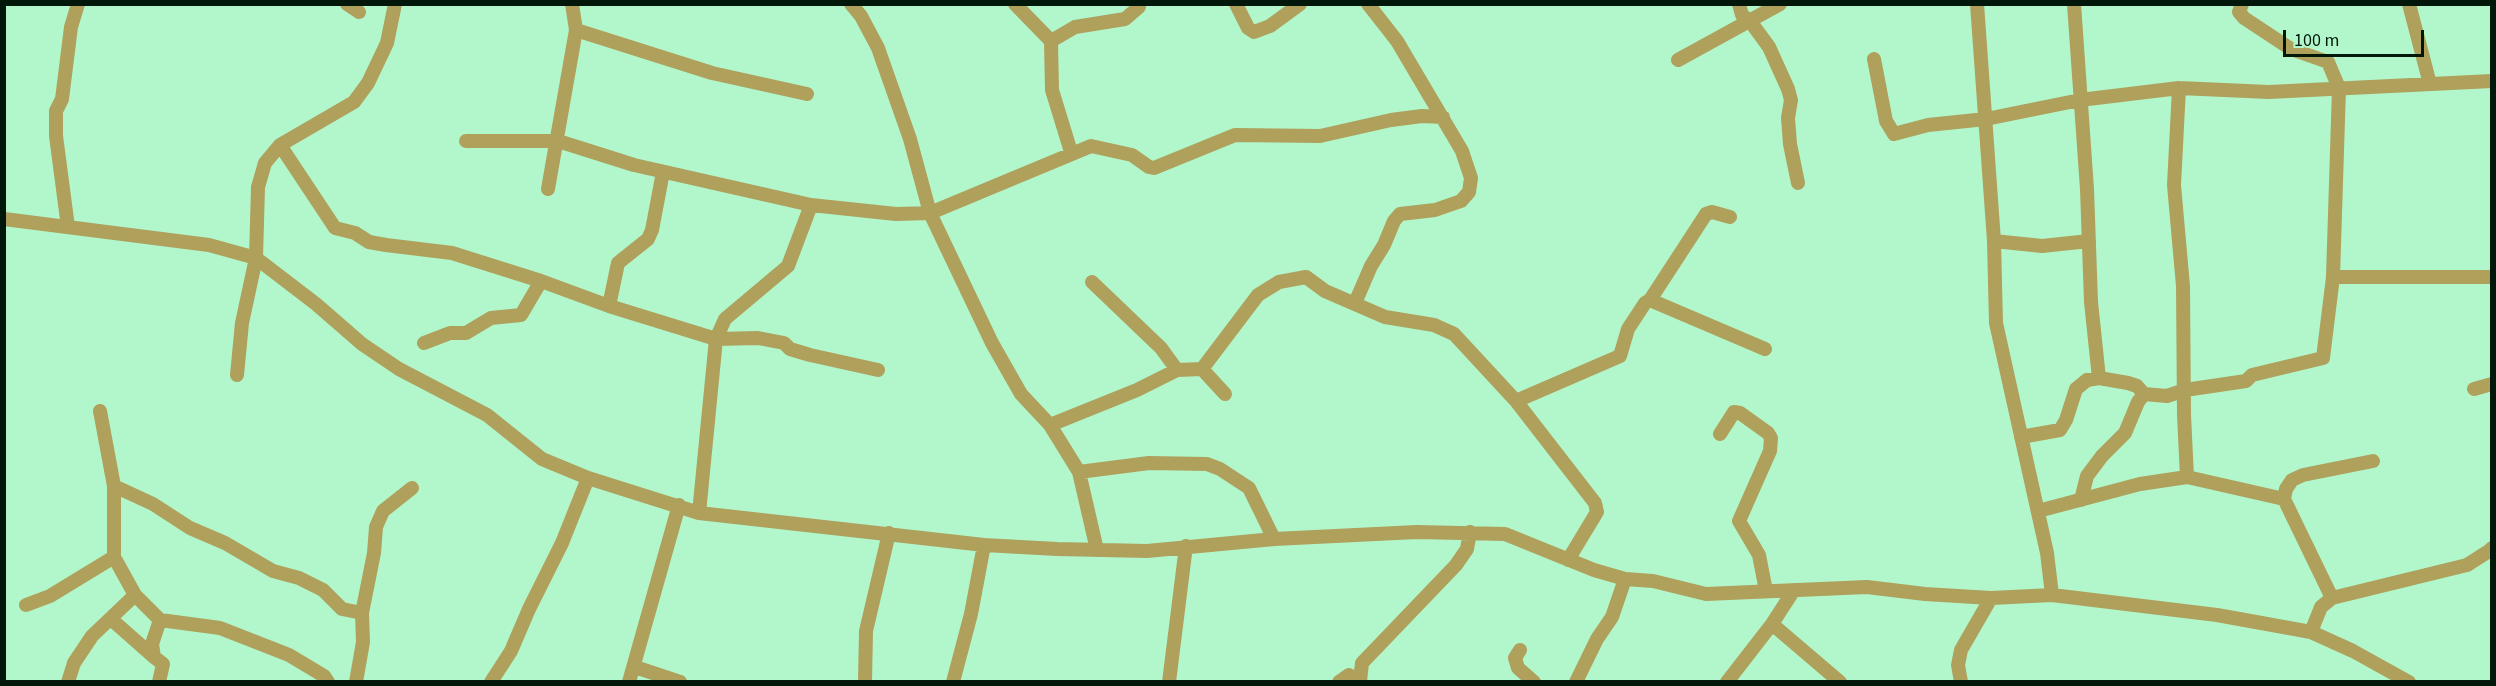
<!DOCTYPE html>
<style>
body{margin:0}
#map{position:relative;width:2496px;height:686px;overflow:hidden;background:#b2f7cc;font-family:"Source Sans 3",sans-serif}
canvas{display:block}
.frame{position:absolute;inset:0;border:6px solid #001709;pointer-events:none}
.scale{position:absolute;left:2283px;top:30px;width:141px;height:27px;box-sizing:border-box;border:3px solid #001709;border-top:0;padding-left:8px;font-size:18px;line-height:21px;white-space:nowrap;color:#001709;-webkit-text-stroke:4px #b2f7cc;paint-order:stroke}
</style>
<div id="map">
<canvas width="2496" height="686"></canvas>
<div class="frame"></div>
<div class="scale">100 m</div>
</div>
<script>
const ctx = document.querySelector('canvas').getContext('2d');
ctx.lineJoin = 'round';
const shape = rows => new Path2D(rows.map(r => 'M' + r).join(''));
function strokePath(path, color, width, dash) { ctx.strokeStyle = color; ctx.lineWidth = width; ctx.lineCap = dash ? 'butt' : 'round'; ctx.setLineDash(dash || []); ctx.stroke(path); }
const minor = shape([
 [347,4,359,12],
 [851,4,861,16,878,48,910,139,930,213,992,343,1021,394,1050,425,1079,472,1097,550],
 [1015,4,1051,41,1052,90,1071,152],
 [1236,4,1248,28,1254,32,1270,26,1300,4],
 [1739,4,1742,15,1750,21,1769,47,1788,89,1791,100,1788,118,1790,144,1798,183],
 [1977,4,1994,241,1996,323,2047,553,2052,595],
 [2074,4,2087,189,2091,302,2099,378],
 [2409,4,2430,84],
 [576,30,712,73,807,94],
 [1051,41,1075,27,1125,19,1139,7],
 [1874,59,1886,121,1894,134,1928,125,1986,119,2080,100,2179,88,2269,92,2492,81],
 [1678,60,1780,4],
 [2179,88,2174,185,2183,286,2184,415,2187,477],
 [466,141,558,141,634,165,811,205,896,214,930,213,1091,146,1132,155,1149,167,1154,168,1235,135,1320,136,1391,120,1422,116,1443,117],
 [280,145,335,228,355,233,369,242,386,245,452,253,541,281,609,306,716,339,725,319,788,266,811,205],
 [548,189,576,30,572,4],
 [4,219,209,245,256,258,316,304,362,344,399,369,487,415,542,459,588,478,699,513,984,545,1057,549,1147,551,1274,539,1417,532,1505,534,1594,570,1625,579,1653,581,1706,594,1867,587,1925,594,1991,598,2052,595,2217,615,2311,632,2353,651,2409,682],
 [68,227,56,136,56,111,62,99,71,27,78,4],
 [1994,241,2042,246,2089,241],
 [2333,277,2492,277],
 [1092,282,1161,348,1177,370],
 [1650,300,1765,349],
 [1355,303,1371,266,1384,245,1394,221,1400,214,1435,210,1461,201,1469,192,1471,178,1462,151,1397,41,1368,4],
 [609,306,618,263,648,239,652,230,663,172],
 [424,343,450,333,466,333,491,318,521,315,541,281],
 [1202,369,1258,295,1279,282,1306,277,1325,291,1385,317,1434,325,1454,334,1516,401,1595,503,1597,512,1568,560],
 [237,375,242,323,256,258,258,187,265,163,280,145,354,102,368,83,387,43,395,4],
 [2474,389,2492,384],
 [1516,401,1620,356,1628,329,1645,303,1650,300,1706,214,1712,212,1730,217],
 [100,411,114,486,114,557,135,595,160,620,220,628,289,655,324,676,328,682],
 [1050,425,1137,390,1177,370,1202,369,1225,394],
 [1720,434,1734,412,1740,413,1768,433,1771,438,1770,451,1739,521,1759,555,1766,591],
 [2021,437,2060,430,2066,420,2076,389,2087,380,2099,378,2128,383,2137,386,2144,394,2167,396,2185,390,2246,381,2252,375,2323,358,2333,277,2339,88,2328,62,2291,49,2244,18,2239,12,2242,4],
 [1079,472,1149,463,1207,464,1220,469,1249,488,1274,539],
 [114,486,153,504,190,528,225,543,273,571,299,578,323,590,342,609,362,613],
 [2081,500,2087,476,2102,456,2125,433,2138,402,2144,394],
 [2038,511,2140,484,2187,477,2284,499],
 [699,513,716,339,758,338,784,343,790,349,810,355,878,370],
 [2332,598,2284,499,2286,489,2292,480,2303,475,2373,461],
 [26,605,50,596,114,557],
 [111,619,154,657],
 [1772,624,1840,682],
 [2311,632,2321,607,2332,598,2467,565,2489,551,2492,548],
 [1520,650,1515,658,1518,668,1534,682],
 [635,667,680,682],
 [1360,681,1362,663,1456,565,1467,549,1470,532],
 [68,682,74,663,92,636,135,595],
 [159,682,163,664,154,657,152,644,160,620],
 [356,682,363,642,362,613,374,553,376,527,383,511,412,488],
 [491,682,511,651,529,609,562,543,588,478],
 [629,682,679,505],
 [865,682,866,631,889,533],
 [953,682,971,614,984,545],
 [1169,682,1186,546],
 [1339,682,1349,675,1361,682],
 [1576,682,1597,639,1612,617,1625,579],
 [1727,682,1772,624,1794,590],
 [1961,682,1958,665,1961,650,1991,598]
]);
strokePath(minor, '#afa05c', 14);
</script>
